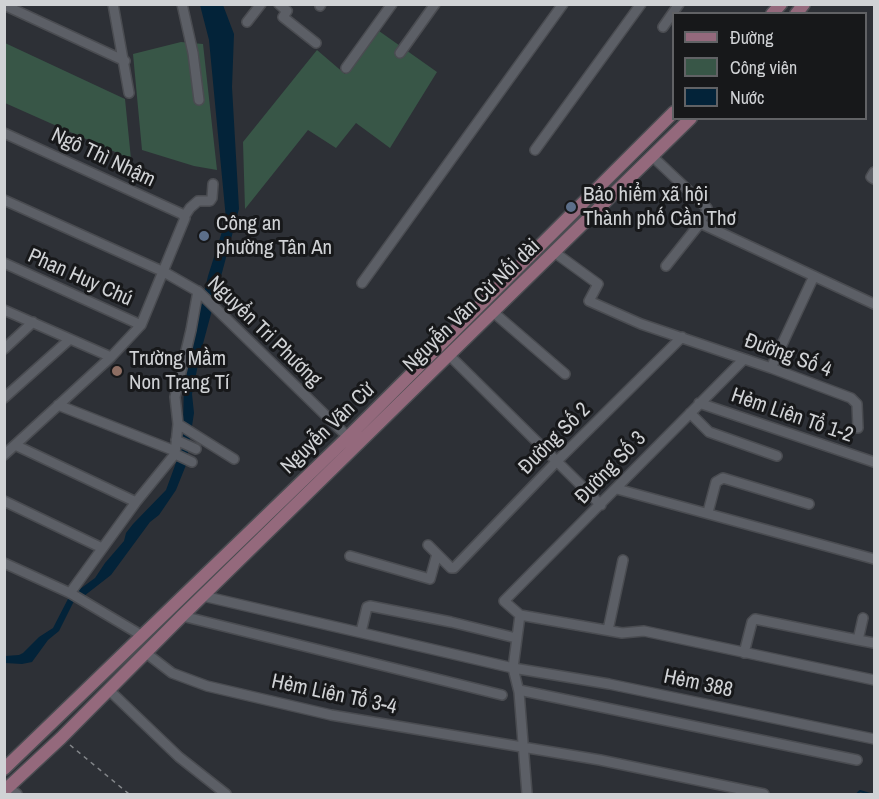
<!DOCTYPE html>
<meta charset="utf-8">
<style>
body{margin:0}
#map{position:relative;width:879px;height:799px;overflow:hidden;background:#2d3036;font-family:"Archivo Narrow",sans-serif}
canvas{display:block}
.frame{position:absolute;inset:0;border:6px solid #d0d2d5;pointer-events:none}
.legend{position:absolute;left:672px;top:12px;width:195px;height:108px;box-sizing:border-box;background:#17181a;border:2px solid #616265;margin:0;padding:8px 10px;list-style:none;font-size:18px;color:#d0d2d5}
.legend li{display:flex;align-items:center;gap:12px;height:30px}
.legend b{width:30px;border:2px solid #616265}
</style>
<div id="map">
<canvas width="879" height="799"></canvas>
<div class="frame"></div>
<ul class="legend">
<li><b style="height:8px;background:#94697c"></b>Đường</li>
<li><b style="height:16px;background:#385647"></b>Công viên</li>
<li><b style="height:16px;background:#032339"></b>Nước</li>
</ul>
</div>
<script>
const ctx = document.querySelector('canvas').getContext('2d');
ctx.lineJoin = 'round';
function fill(path, color) { ctx.fillStyle = color; ctx.fill(path, 'evenodd'); }
const shape = rows => new Path2D(rows.map(r => 'M' + r).join(''));
function strokePath(path, color, width, dash) { ctx.strokeStyle = color; ctx.lineWidth = width; ctx.lineCap = dash ? 'butt' : 'round'; ctx.setLineDash(dash || []); ctx.stroke(path); }
function label(font, color, halo, rows, align = 'center') {
  ctx.font = font + ' "Archivo Narrow",sans-serif'; ctx.lineWidth = 6; ctx.setLineDash([]); ctx.textBaseline = 'middle'; ctx.strokeStyle = halo; ctx.fillStyle = color; for (const [text, x, y, turn = 0] of rows) {
    ctx.save(); ctx.translate(x, y); ctx.rotate((+turn || 0) * Math.PI / 180); ctx.textAlign = isNaN(turn) ? turn : align; if (halo) ctx.strokeText(text, 0, 0); ctx.fillText(text, 0, 0); ctx.restore();
  }
}
const green = shape([
 [379,31,437,72,390,148,356,123,336,148,308,130,245,209,243,142,317,50,345,74],
 [181,42,203,44,217,170,194,166,142,150,133,54],
 [5,43,125,99,131,159,5,103]
]);
const water = shape([
 [200,5,223,5,234,34,232,87,239,209,200,355,192,394,194,413,186,465,176,490,159,515,150,522,111,575,84,596,74,601,59,631,48,640,32,662,22,664,5,663,5,656,19,655,23,653,39,637,53,628,69,597,95,578,105,563,124,541,126,533,133,524,166,490,177,460,183,432,184,378,208,276,226,219,209,40]
]);
const stream = shape([
 [857,794,860,791,870,794]
]);
const path = shape([
 [70,745,129,794]
]);
const minor = shape([
 [113,4,129,93],
 [182,4,193,53,199,100],
 [279,4,287,11,283,17,316,43],
 [4,5,125,61],
 [320,6,321,4],
 [247,22,261,4],
 [663,27,679,4],
 [400,53,435,4],
 [346,68,392,4],
 [4,133,182,214,185,218,141,325,111,357,4,455],
 [535,150,641,4],
 [652,156,707,208,707,211,701,220,702,224,874,304],
 [874,172,871,177,874,179],
 [4,200,164,272,199,292,352,441],
 [184,217,190,208,198,201,210,201,212,198,213,184],
 [554,252,598,284,589,301,641,324,771,368,851,398,857,404,858,428],
 [4,263,141,325],
 [666,266,701,222],
 [362,283,563,4],
 [4,310,111,357],
 [493,312,565,374],
 [4,349,33,322],
 [449,355,601,505],
 [744,359,504,601,520,615,622,633,644,631,874,680],
 [771,368,814,276],
 [4,398,70,339],
 [699,403,874,462],
 [58,405,175,451],
 [690,413,709,432,777,456],
 [178,424,175,397,191,330,198,291],
 [176,440,196,449],
 [15,445,136,502],
 [175,454,192,462],
 [617,489,874,559],
 [4,501,102,548],
 [708,512,716,482,723,478,809,504],
 [428,545,437,554],
 [350,556,430,579,437,554,451,568,454,568,557,461,682,337],
 [4,563,70,593,141,635],
 [70,593,136,502,175,454,178,424,234,459],
 [203,596,513,668,609,684,874,739],
 [520,615,513,668,519,692,527,794],
 [182,616,502,695],
 [863,618,858,640,874,643],
 [608,630,623,560],
 [361,632,367,607,370,606,451,622,516,638],
 [146,653,172,673,207,686,331,715,600,760,764,794],
 [744,653,752,622,755,619,858,640],
 [109,690,179,757,226,794],
 [519,690,857,760],
 [8,787,17,794]
]);
const major = shape([
 [772,14,781,4],
 [796,14,804,4],
 [4,769,351,434,674,112],
 [4,791,61,738,182,616,691,118]
]);
const markers = [
 [571,207,6,"#5c6f8a"],
 [204,236,6,"#5c6f8a"],
 [117,371,6,"#8d6e63"]
];
const streetNames = [
 ["Ngô Thì Nhậm",103,158,25],
 ["Phan Huy Chú",80,278,24],
 ["Nguyễn Văn Cừ Nối dài",472,306,-44],
 ["Nguyển Tri Phương",264,332,44],
 ["Đường Số 4",788,356,20],
 ["Hẻm Liên Tổ 1-2",792,416,19],
 ["Nguyễn Văn Cừ",328,429,-44],
 ["Đường Số 2",555,439,-45],
 ["Đường Số 3",611,468,-46],
 ["Hẻm 388",698,684,12],
 ["Hẻm Liên Tổ 3-4",334,695,12]
];
const poiNames = [
 ["Bảo hiểm xã hội",583,195],
 ["Thành phố Cần Thơ",583,219],
 ["Công an",216,224],
 ["phường Tân An",216,248],
 ["Trường Mầm",129,359],
 ["Non Trạng Tí",129,383]
];
fill(green, '#385647');
fill(water, '#032339');
strokePath(stream, '#032339', 2);
strokePath(minor, '#4a4c51', 12);
strokePath(major, '#4a4c51', 15);
strokePath(path, '#83868a', 1.5, [4.5, 4.5]);
strokePath(minor, '#5c5f66', 9);
strokePath(major, '#94697c', 12);
for (const [x, y, r, color] of markers) { const dot = new Path2D(); dot.arc(x, y, r, 0, 2 * Math.PI); ctx.fillStyle = color; ctx.fill(dot); strokePath(dot, '#17181a', 2); }
label('21px', '#d0d2d5', '#17181a', streetNames);
label('21px', '#d0d2d5', '#17181a', poiNames, 'left');
</script>
